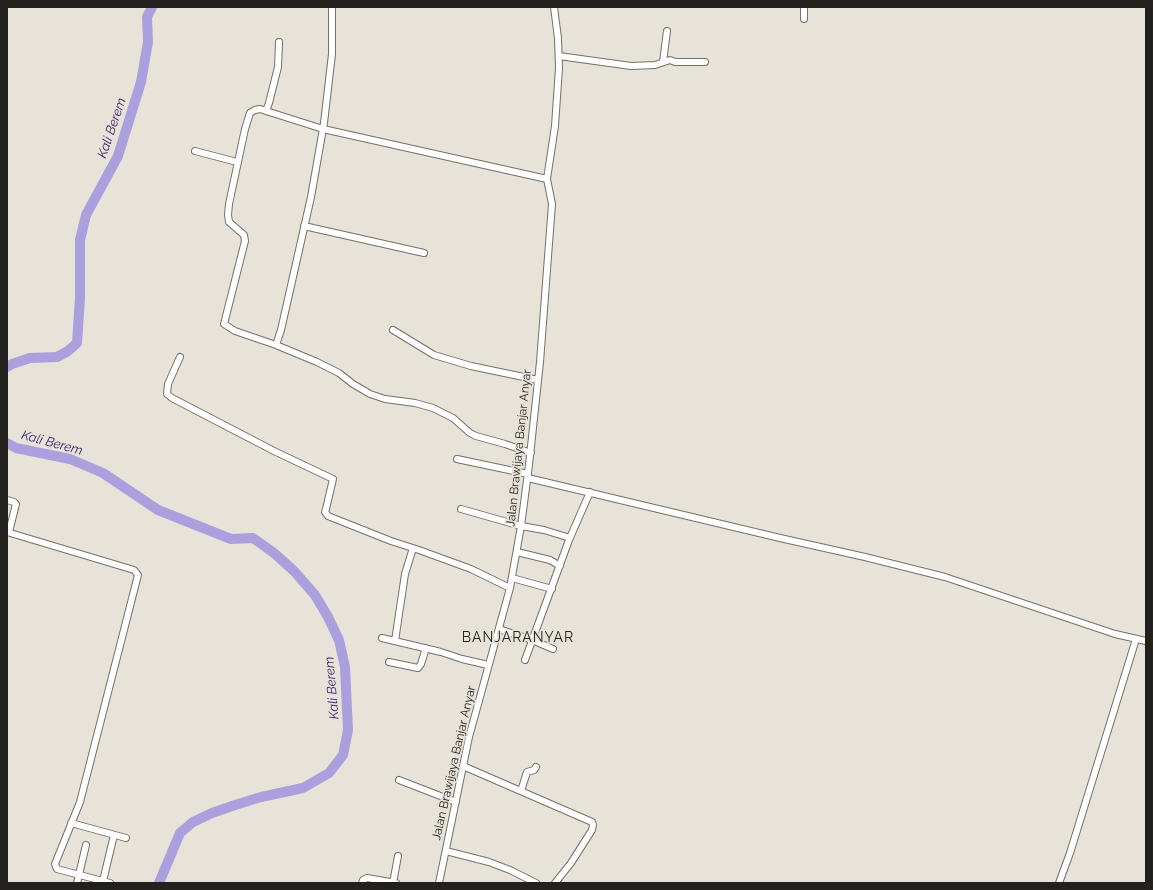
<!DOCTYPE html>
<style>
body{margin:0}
#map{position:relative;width:1153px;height:890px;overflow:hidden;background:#e7e3d9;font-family:Raleway,sans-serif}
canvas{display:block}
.frame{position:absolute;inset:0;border:8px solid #22211d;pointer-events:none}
</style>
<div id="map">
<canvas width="1153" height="890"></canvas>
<div class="frame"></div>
</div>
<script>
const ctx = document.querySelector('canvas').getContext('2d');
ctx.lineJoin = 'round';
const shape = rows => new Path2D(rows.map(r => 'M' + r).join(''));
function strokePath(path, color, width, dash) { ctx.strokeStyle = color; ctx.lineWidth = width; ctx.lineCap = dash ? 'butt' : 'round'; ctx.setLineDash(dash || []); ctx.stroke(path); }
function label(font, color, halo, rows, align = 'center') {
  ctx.font = font + ' Raleway,sans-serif'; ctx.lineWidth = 3.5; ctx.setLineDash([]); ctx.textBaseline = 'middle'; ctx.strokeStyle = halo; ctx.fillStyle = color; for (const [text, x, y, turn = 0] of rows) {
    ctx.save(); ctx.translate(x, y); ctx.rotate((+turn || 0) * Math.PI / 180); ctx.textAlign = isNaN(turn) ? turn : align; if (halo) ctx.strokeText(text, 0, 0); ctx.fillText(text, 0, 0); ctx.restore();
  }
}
const river = shape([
 [7,367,12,364,30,358,57,357,68,351,77,343,80,298,80,240,86,215,118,156,141,82,148,42,147,17,152,7],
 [7,443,16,448,70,459,103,473,158,510,231,539,253,538,274,553,294,571,315,595,328,617,339,640,345,667,348,730,343,755,329,773,303,788,261,797,235,805,212,813,193,822,180,833,159,883]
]);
const minor = shape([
 [332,7,332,54,324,123,311,197,281,330,276,345,317,362,339,373,353,384,370,394,385,399,415,403,433,408,453,418,470,433,476,436,505,444,531,453],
 [804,7,804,19],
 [559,56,631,66,655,65,670,60,675,62,705,62],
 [663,62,667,31],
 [266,111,323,129,547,179],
 [195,151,237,162],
 [304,226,424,253],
 [393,330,434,355,471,366,538,380],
 [276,345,235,331,224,324,245,241,244,235,229,222,228,215,229,204,245,129,250,113,255,110,260,109,266,111,269,103,278,67,279,42],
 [180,357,168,384,167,394,172,398,274,451,333,479,326,509,325,512,328,516,391,541,419,550,471,569,510,588],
 [457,459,528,474],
 [528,478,780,538,865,557,945,577,1115,634,1146,641],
 [7,500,14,502,16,504,9,532],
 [461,509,521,526,544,530,570,538],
 [7,532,134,570,138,575,80,802,55,864,57,869,110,883],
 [517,552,550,560,560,566],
 [512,578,552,589],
 [499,629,532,640,553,649],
 [382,638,441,652,462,659,488,665],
 [395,641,405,574,413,548],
 [525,660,569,540,590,492],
 [389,662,418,668,421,664,426,648],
 [463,766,592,822,593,825,592,830,571,863,555,883],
 [399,780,456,802],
 [521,791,527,772,534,770,536,767],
 [71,823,126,838],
 [446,851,489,862,510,870,536,883],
 [103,881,114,835],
 [77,883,86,845],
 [362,883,363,880,367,878,396,883],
 [393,883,398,856],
 [439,883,469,737,510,588,521,526,529,465,540,362,552,204,547,179,555,126,559,68,558,38,554,7],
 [1059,883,1070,853,1136,639]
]);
const streetNames = [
 ["Jalan Brawijaya Banjar Anyar",519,448,-84],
 ["Jalan Brawijaya Banjar Anyar",454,763,-77]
];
const waterNames = [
 ["Kali Berem",112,128,-71],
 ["Kali Berem",52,443,15],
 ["Kali Berem",332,688,-95]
];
const quarterNames = [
 ["BANJARANYAR",518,638]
];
strokePath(river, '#ab9fde', 10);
strokePath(minor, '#737067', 8);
strokePath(minor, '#fff', 6);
label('12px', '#22211d', '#e7e3d9', streetNames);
label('italic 13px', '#351d66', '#e7e3d9', waterNames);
ctx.letterSpacing = '1px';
label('14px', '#22211d', '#e7e3d9', quarterNames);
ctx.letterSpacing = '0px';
</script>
